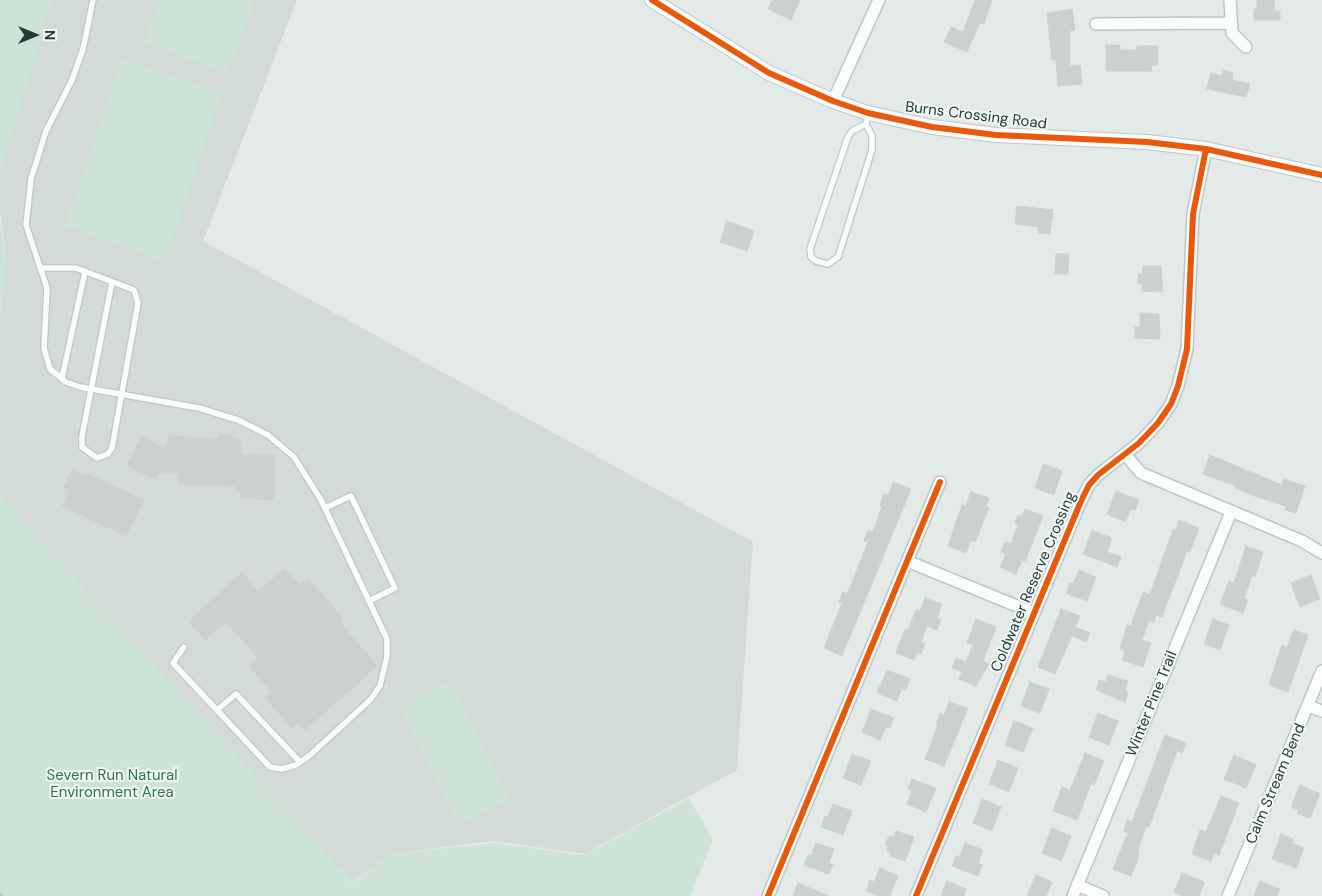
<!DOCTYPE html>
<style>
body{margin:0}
#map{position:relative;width:1322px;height:896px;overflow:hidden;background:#e4eae8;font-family:"DM Sans",sans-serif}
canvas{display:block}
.north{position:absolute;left:10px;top:10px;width:50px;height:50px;-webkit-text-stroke:4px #f2f8f6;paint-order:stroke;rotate:90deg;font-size:14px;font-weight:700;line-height:20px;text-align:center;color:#223d39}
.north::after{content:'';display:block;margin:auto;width:18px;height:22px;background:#223d39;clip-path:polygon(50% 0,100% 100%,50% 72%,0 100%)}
</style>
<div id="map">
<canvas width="1322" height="896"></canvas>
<div class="north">N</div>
</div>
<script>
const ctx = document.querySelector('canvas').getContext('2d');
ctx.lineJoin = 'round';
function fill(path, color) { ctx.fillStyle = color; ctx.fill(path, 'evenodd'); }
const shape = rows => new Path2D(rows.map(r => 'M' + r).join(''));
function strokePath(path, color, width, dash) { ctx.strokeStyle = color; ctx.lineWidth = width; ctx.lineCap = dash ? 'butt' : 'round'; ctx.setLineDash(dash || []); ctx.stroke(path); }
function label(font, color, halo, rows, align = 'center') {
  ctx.font = font + ' "DM Sans",sans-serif'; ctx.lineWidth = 4; ctx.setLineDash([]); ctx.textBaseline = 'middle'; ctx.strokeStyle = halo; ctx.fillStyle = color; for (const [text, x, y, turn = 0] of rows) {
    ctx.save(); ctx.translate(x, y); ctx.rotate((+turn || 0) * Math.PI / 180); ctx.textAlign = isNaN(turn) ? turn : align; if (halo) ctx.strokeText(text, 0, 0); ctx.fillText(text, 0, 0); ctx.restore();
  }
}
const built = shape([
 [49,0,297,0,203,241,753,542,737,770,585,854,493,841,391,854,353,882,86,610,0,558,0,318,6,261,0,210,0,149]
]);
const green = shape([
 [0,0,52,0,0,171],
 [160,0,255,0,228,73,144,42],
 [122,59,222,93,164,261,65,226],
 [0,222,6,261,0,315],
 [0,496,353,883,391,854,494,843,585,855,689,798,713,840,690,896,0,896],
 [451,682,510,801,460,825,400,708]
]);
const stream = shape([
 [0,894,2,896]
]);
const building = shape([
 [772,0,800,0,791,20,768,9,772,0],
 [975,0,992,0,984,24,980,23,967,52,944,42,951,27,963,32,975,0],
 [1257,0,1274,0,1275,11,1280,11,1280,20,1254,20,1254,9,1257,9,1257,0],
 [1072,9,1075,30,1070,31,1070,66,1080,65,1082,84,1058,86,1056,60,1052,60,1047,13,1072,9],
 [1106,45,1120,45,1120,50,1137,50,1137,46,1158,46,1158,65,1151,65,1152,71,1106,71,1106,45],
 [1224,70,1233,73,1232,80,1250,84,1246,97,1207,89,1211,73,1222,76,1224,70],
 [1017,206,1053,210,1050,234,1038,233,1038,227,1015,224,1017,206],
 [727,221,754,231,747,251,720,242,727,221],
 [1056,254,1069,254,1068,274,1055,274,1056,254],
 [1143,266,1161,266,1163,292,1142,291,1142,284,1138,284,1138,274,1142,274,1143,266],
 [1140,313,1159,314,1160,339,1135,338,1135,327,1140,327,1140,313],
 [220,435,233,436,234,439,241,439,241,454,275,455,273,500,241,498,241,493,236,492,236,486,178,484,179,473,159,472,155,479,127,466,142,436,165,449,167,438,171,436,218,439,220,435],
 [1210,455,1282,485,1284,479,1305,486,1296,513,1285,510,1286,506,1257,497,1235,488,1236,486,1203,474,1210,455],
 [1043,464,1062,471,1054,495,1035,488,1043,464],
 [72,470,84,476,86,473,144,500,126,536,62,506,70,490,64,487,72,470],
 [893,482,911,489,842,656,824,648,842,603,839,602,843,592,846,594,850,588,868,542,864,541,868,530,873,532,882,506,880,505,884,494,888,495,893,482],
 [1116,491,1139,500,1135,510,1131,509,1125,522,1107,514,1116,491],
 [971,492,989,498,986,507,989,508,975,542,971,540,966,553,948,546,962,505,966,506,971,492],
 [1025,509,1043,516,1025,561,1022,560,1016,574,1000,567,1006,554,1001,552,1005,542,1011,544,1018,525,1015,523,1018,515,1022,517,1025,509],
 [1179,520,1199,528,1190,552,1187,551,1162,617,1156,615,1154,622,1149,621,1142,640,1151,643,1143,667,1122,660,1125,651,1120,649,1127,625,1131,626,1143,592,1150,595,1173,529,1176,530,1179,520],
 [1092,530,1112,538,1107,552,1121,557,1117,567,1083,554,1092,530],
 [1246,546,1263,552,1255,577,1252,576,1244,598,1248,600,1243,613,1220,604,1229,581,1234,583,1246,546],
 [284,569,300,585,308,579,343,617,339,621,377,666,305,730,298,722,292,728,265,698,271,692,249,666,258,658,226,622,205,640,189,621,242,572,258,591,284,569],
 [1079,570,1096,577,1087,601,1066,593,1070,583,1073,584,1079,570],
 [1311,575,1320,599,1300,607,1291,583,1311,575],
 [925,598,942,604,937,618,941,620,937,630,927,626,921,642,925,644,921,654,917,653,914,660,896,653,905,629,908,630,916,610,920,611,925,598],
 [1061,609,1080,616,1075,627,1090,633,1086,642,1072,636,1055,674,1038,667,1061,609],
 [976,619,996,627,983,661,989,664,976,686,959,679,962,672,952,668,956,658,966,662,973,645,967,643,976,619],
 [1213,619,1229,625,1220,650,1204,644,1213,619],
 [1294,630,1308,635,1288,692,1269,685,1282,645,1287,647,1294,630],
 [887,670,910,679,906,690,902,688,897,701,877,693,887,670],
 [1108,675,1128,681,1125,691,1128,692,1125,702,1096,690,1099,680,1106,682,1108,675],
 [1030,682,1049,689,1040,713,1021,706,1030,682],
 [949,702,968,708,944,766,925,759,938,725,936,724,940,713,944,715,949,702],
 [871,709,894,718,890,728,886,727,880,740,862,732,871,709],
 [1098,713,1118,721,1109,745,1089,737,1098,713],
 [1014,721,1033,728,1023,752,1005,745,1014,721],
 [1165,735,1186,743,1182,753,1177,751,1149,827,1146,826,1138,850,1139,856,1131,876,1113,869,1128,833,1124,832,1127,820,1132,822,1165,735],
 [1085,753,1104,761,1094,785,1091,783,1077,820,1053,811,1062,787,1070,790,1085,753],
 [852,754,871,761,861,785,843,778,852,754],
 [1234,755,1256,765,1246,788,1224,779,1234,755],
 [998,760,1018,768,1009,792,989,784,998,760],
 [912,779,936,788,926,812,907,804,912,791,908,789,912,779],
 [1300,785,1320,794,1310,818,1297,813,1299,810,1291,807,1300,785],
 [1221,796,1239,803,1219,855,1214,853,1211,861,1192,854,1200,830,1206,832,1221,796],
 [982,799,1001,807,992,831,973,823,982,799],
 [833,804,852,811,843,835,821,827,825,816,828,817,833,804],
 [1052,828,1071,836,1061,861,1042,853,1052,828],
 [896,831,914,837,905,861,890,856,891,853,887,851,888,846,885,845,889,836,894,837,896,831],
 [1281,834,1293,839,1292,843,1304,848,1296,868,1272,859,1281,834],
 [816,843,834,849,829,863,833,864,829,874,804,865,808,855,811,856,816,843],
 [965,843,983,850,978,863,982,865,978,876,952,866,956,856,959,857,965,843],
 [880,868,898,876,890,896,879,896,866,891,870,880,874,882,880,868],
 [1182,873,1204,882,1199,896,1183,896,1174,892,1182,873],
 [1036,875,1052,882,1046,896,1027,896,1036,875],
 [947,881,966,889,964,896,941,896,947,881],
 [1260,881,1280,889,1277,896,1254,896,1260,881],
 [798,883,829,896,793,896,798,883]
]);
const service = shape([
 [93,0,83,49,72,80,46,131,31,179,26,225,47,288,44,348,50,369,66,382,80,387,199,408,238,420,268,435,294,457,321,500,387,639,387,656,380,686,370,700,309,756,296,765,282,769,270,767,173,663,184,647],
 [866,124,852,131,848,137,810,249,811,257,816,261,828,264,838,257,872,150,872,136,866,124,868,113],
 [40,268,76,268,134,290,138,303,112,448,108,454,97,458,82,447,82,436,112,282],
 [62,378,85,272],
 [325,508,351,496,395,588,369,601],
 [217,710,236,694,300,762]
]);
const minor = shape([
 [1230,0,1232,33,1246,47],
 [1096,24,1230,23],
 [833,101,879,0],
 [1125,454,1141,473,1302,541,1322,553],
 [907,561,1034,613],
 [1308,706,1322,711],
 [1077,885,1103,896],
 [768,896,940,482],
 [916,896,1081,501,1089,485,1098,475,1139,443,1158,423,1171,404,1178,386,1187,349,1193,214,1206,149],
 [1073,896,1231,512],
 [1228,896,1322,671]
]);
const tertiary = shape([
 [652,0,769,73,833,101,868,113,932,127,996,135,1147,142,1206,149,1322,175]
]);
const cycleway = shape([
 [652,0,769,73,833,101,868,113,932,127,996,135,1147,142,1206,149,1322,175],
 [768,896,940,482],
 [916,896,1081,501,1089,485,1098,475,1139,443,1158,423,1171,404,1178,386,1187,349,1193,214,1206,149]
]);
const streetNames = [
 ["Burns Crossing Road",976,116,7],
 ["Coldwater Reserve Crossing",1034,582,-67],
 ["Winter Pine Trail",1152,704,-68],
 ["Calm Stream Bend",1276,784,-67]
];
const parkNames = [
 ["Severn Run Natural",112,776],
 ["Environment Area",112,793]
];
fill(built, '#d2dbd8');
fill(green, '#cde3d6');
strokePath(stream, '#a5cad8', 3);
fill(building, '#cbd1cf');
strokePath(building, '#cdd2d1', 1);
strokePath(service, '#c1c7c5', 8);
strokePath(minor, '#c1c7c5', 14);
strokePath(tertiary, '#c1c7c5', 16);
strokePath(service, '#fbfcfc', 5.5);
strokePath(minor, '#fbfcfc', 11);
strokePath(tertiary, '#fbfcfc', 14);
strokePath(cycleway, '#e8590c', 6);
label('15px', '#223d39', '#f2f8f6', streetNames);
label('15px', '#2c7351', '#f2f8f6', parkNames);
</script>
